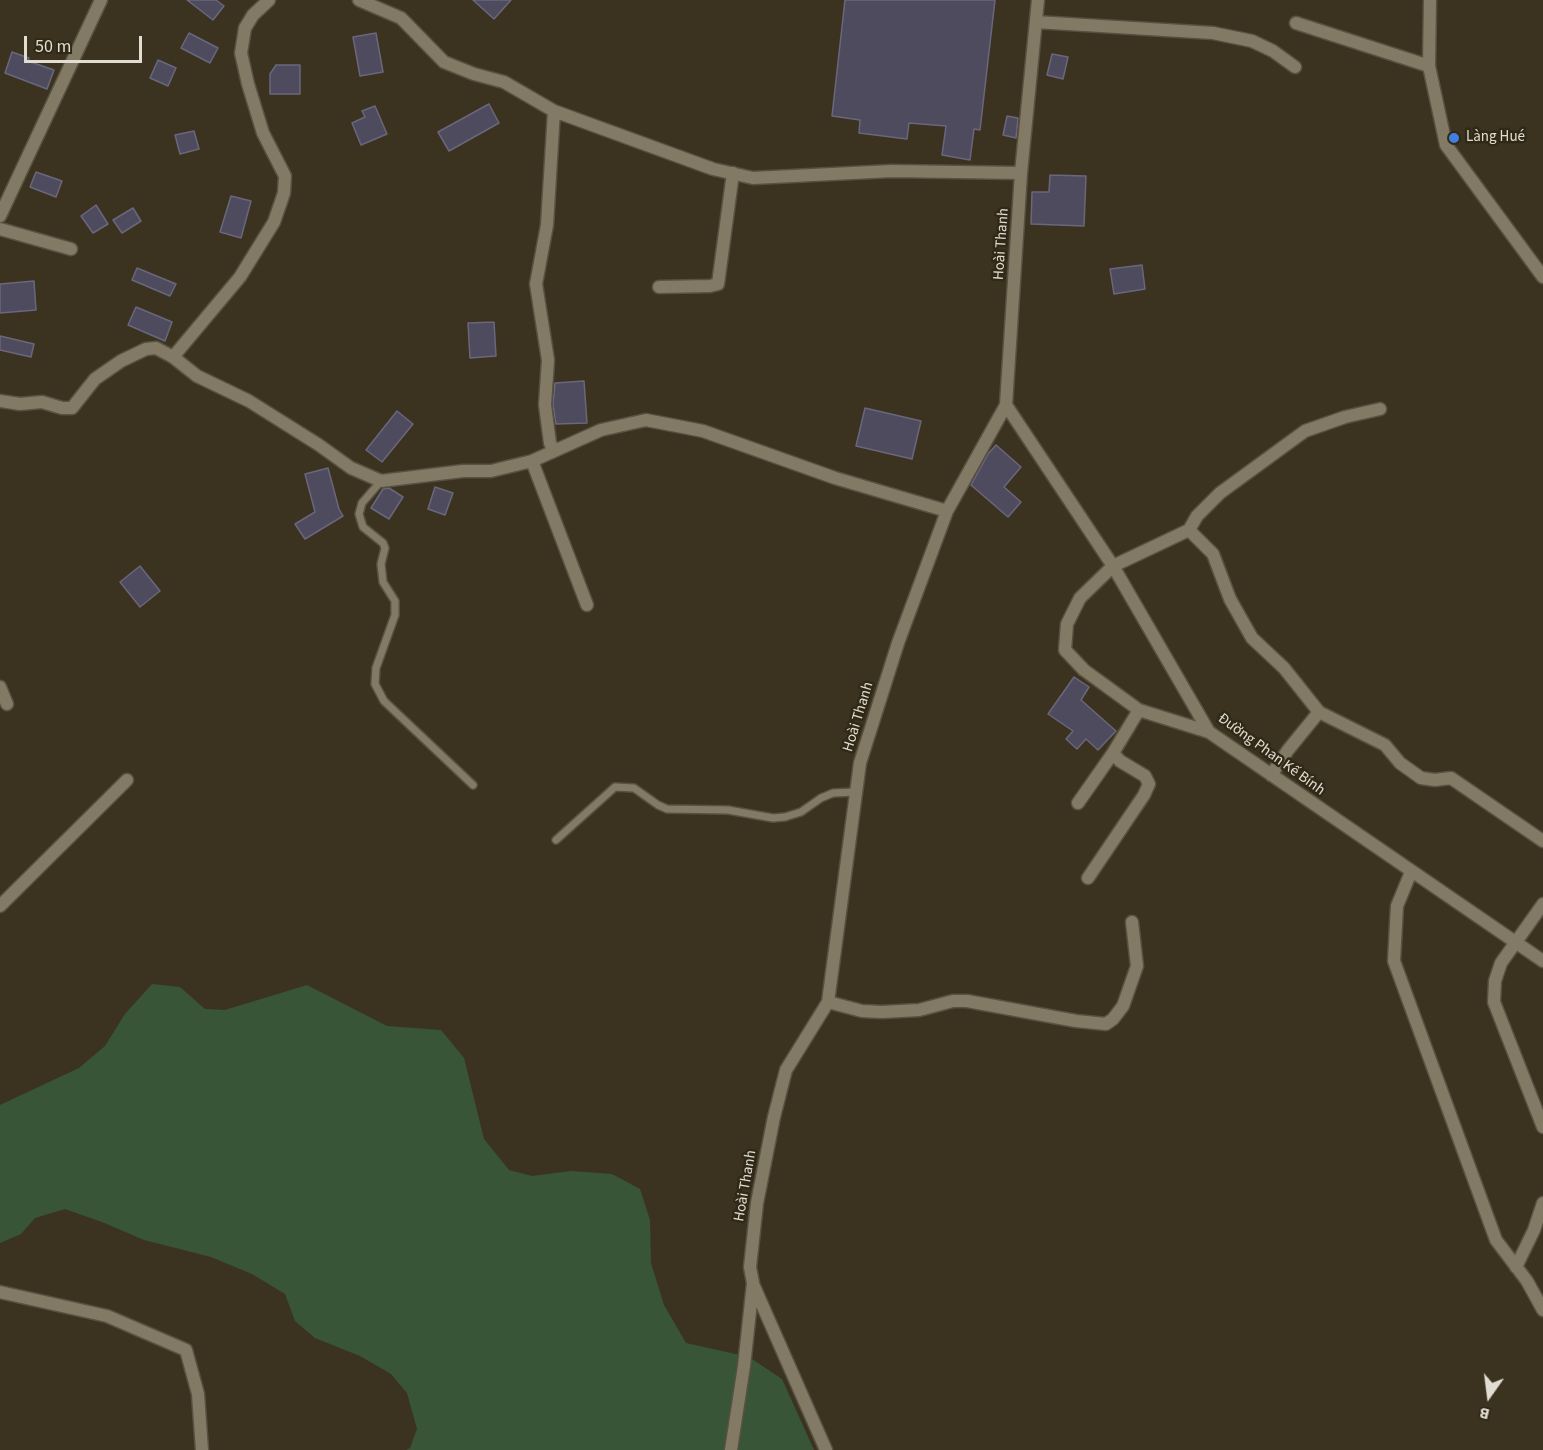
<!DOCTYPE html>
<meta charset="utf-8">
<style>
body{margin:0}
#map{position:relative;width:1543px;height:1450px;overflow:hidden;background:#3b3320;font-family:"Source Sans 3",sans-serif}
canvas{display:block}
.north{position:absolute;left:1459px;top:1366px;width:60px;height:60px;-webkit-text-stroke:4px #312917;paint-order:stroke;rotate:194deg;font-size:16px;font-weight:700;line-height:24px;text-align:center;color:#e2ddd1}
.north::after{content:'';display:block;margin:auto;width:21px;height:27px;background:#e2ddd1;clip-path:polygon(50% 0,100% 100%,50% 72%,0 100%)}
.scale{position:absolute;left:24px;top:36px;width:118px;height:27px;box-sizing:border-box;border:3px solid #e2ddd1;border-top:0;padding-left:8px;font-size:18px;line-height:21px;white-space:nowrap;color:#e2ddd1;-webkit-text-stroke:4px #312917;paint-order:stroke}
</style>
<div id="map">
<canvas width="1543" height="1450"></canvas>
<div class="north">B</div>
<div class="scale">50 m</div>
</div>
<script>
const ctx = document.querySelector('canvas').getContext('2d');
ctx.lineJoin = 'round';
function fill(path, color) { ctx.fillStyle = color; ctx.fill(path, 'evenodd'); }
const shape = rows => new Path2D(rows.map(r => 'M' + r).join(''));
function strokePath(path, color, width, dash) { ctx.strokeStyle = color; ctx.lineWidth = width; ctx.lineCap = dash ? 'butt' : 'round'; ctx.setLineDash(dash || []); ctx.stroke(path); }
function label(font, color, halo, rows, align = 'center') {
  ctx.font = font + ' "Source Sans 3",sans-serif'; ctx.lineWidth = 5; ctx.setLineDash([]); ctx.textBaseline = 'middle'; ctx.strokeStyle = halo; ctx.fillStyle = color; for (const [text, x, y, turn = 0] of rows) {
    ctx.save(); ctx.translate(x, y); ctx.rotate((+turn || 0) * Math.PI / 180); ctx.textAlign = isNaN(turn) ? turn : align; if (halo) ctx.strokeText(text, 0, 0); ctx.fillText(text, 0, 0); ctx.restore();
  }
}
const green = shape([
 [152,984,180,987,205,1009,225,1010,307,985,387,1026,441,1030,464,1058,484,1139,509,1170,532,1176,571,1171,612,1174,640,1189,650,1220,651,1263,664,1305,686,1343,749,1357,782,1379,814,1450,406,1450,410,1448,417,1429,407,1393,391,1374,360,1356,315,1338,295,1321,285,1294,252,1274,211,1257,144,1240,102,1222,65,1209,35,1218,21,1234,0,1243,0,1105,79,1068,105,1046,125,1014]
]);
const building = shape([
 [187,0,216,0,224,6,213,20,187,0],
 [473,0,511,0,494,19,473,0],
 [845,0,995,0,980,130,974,129,970,160,942,155,946,126,909,123,907,139,859,133,860,120,832,116,845,0],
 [189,33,218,48,210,63,181,48,189,33],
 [376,33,383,72,360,76,353,37,376,33],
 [12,52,29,58,28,61,54,70,47,89,5,73,12,52],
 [1052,54,1068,57,1063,79,1047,75,1052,54],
 [158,60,176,68,168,86,150,78,158,60],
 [276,65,300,65,300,94,270,94,270,74,276,65],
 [489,104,499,123,449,151,438,132,489,104],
 [375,106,387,134,361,145,352,123,365,117,362,111,375,106],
 [1007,116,1018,118,1016,138,1003,135,1007,116],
 [194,131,199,149,180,154,175,135,194,131],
 [36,172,62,181,56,197,30,187,36,172],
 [1050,175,1086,176,1084,226,1031,224,1032,192,1049,192,1050,175],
 [231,196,251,201,241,238,220,232,231,196],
 [96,205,108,224,93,233,81,216,96,205],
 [133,208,141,221,122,233,113,220,133,208],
 [1142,265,1145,289,1114,294,1110,269,1142,265],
 [137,268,176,284,170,296,132,280,137,268],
 [34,281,36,310,0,313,0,284,34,281],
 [136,307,172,322,165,341,128,325,136,307],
 [494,322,496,356,470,358,468,323,494,322],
 [0,336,34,344,31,357,0,350,0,336],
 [584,381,587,423,556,424,553,405,555,383,584,381],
 [865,408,921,421,912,459,856,446,865,408],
 [397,411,413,424,382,462,366,450,397,411],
 [996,445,1021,467,1004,487,1021,502,1008,517,971,485,988,454,996,445],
 [328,468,339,509,343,516,305,539,295,524,315,512,305,474,328,468],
 [435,487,453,493,445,515,428,509,435,487],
 [389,488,403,497,389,519,371,508,383,489,389,488],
 [140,566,160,591,140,607,120,582,140,566],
 [1074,677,1089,687,1081,700,1116,731,1098,750,1086,739,1077,749,1066,739,1073,731,1048,714,1074,677]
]);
const service = shape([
 [381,481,362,503,359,514,363,527,383,543,385,548,381,564,383,582,395,601,395,615,376,668,375,684,384,701,473,785],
 [556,840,615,787,634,788,658,805,667,809,728,810,773,818,785,817,801,812,821,798,833,793,856,792]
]);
const minor = shape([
 [359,0,401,18,444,62,474,74,504,82,554,111,713,169,753,178,892,171,1021,173],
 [1036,22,1213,33,1252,41,1273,51,1295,67],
 [1296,23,1429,66],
 [0,216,101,0],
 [0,229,71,249],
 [659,287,710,286,718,284,733,173],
 [173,357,240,277,274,222,284,193,285,176,263,133,248,84,241,53,245,28,253,15,269,0],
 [0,401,20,404,42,402,62,408,72,408,95,379,121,361,146,349,156,348,173,357,197,376,249,401,319,445,351,468,381,481,463,471,491,471,532,461,601,430,646,420,703,431,835,478,947,511],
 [1006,405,1113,566,1209,732,1543,961],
 [554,451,550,443,545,405,548,360,536,284,547,225,554,111],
 [532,461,587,605],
 [1189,530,1213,554,1230,599,1252,638,1284,668,1319,712,1385,745,1400,763,1421,778,1435,780,1451,778,1543,841],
 [0,687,7,704],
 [1209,732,1139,710,1084,670,1065,650,1067,624,1080,598,1113,566,1189,530,1197,516,1220,493,1305,431,1345,417,1380,409],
 [1271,775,1288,750,1319,712],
 [1078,803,1113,753,1139,710],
 [1411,872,1397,906,1394,961,1496,1240,1527,1281,1543,1310],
 [1088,878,1144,795,1149,784,1145,776,1120,761,1113,753],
 [1543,904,1501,963,1495,981,1494,1002,1543,1127],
 [0,906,127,780],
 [828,1002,862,1011,882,1012,919,1010,953,1001,967,1001,1076,1021,1106,1024,1113,1019,1123,1006,1137,966,1132,922],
 [1516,1267,1534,1230,1543,1203],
 [753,1284,826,1450],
 [0,1292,107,1316,186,1350,198,1394,202,1450],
 [731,1450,744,1366,753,1283,750,1267,757,1203,774,1117,786,1070,828,1002,860,763,898,643,947,511,1006,405,1021,173,1038,0]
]);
const tertiary = shape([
 [1430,0,1429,66,1446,145,1543,277]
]);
const markers = [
 [1454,138,6,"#3f7fe0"]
];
const poiNames = [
 ["Làng Hué",1466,138]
];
const streetNames = [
 ["Hoài Thanh",1002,244,-86],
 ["Hoài Thanh",859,717,-73],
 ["Đường Phan Kế Bính",1271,755,36],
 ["Hoài Thanh",746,1186,-80]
];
fill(green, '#395537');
fill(building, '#4e4b5f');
strokePath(building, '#6a677c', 1.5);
strokePath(service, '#585141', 10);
strokePath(minor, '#585141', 15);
strokePath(tertiary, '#585141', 15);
strokePath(service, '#837a65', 7);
strokePath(minor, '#837a65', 12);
strokePath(tertiary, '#837a65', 12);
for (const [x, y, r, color] of markers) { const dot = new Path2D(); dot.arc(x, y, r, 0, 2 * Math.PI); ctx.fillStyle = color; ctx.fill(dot); strokePath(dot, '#312917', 2); }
label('15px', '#e2ddd1', '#312917', poiNames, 'left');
label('15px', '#e2ddd1', '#312917', streetNames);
</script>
